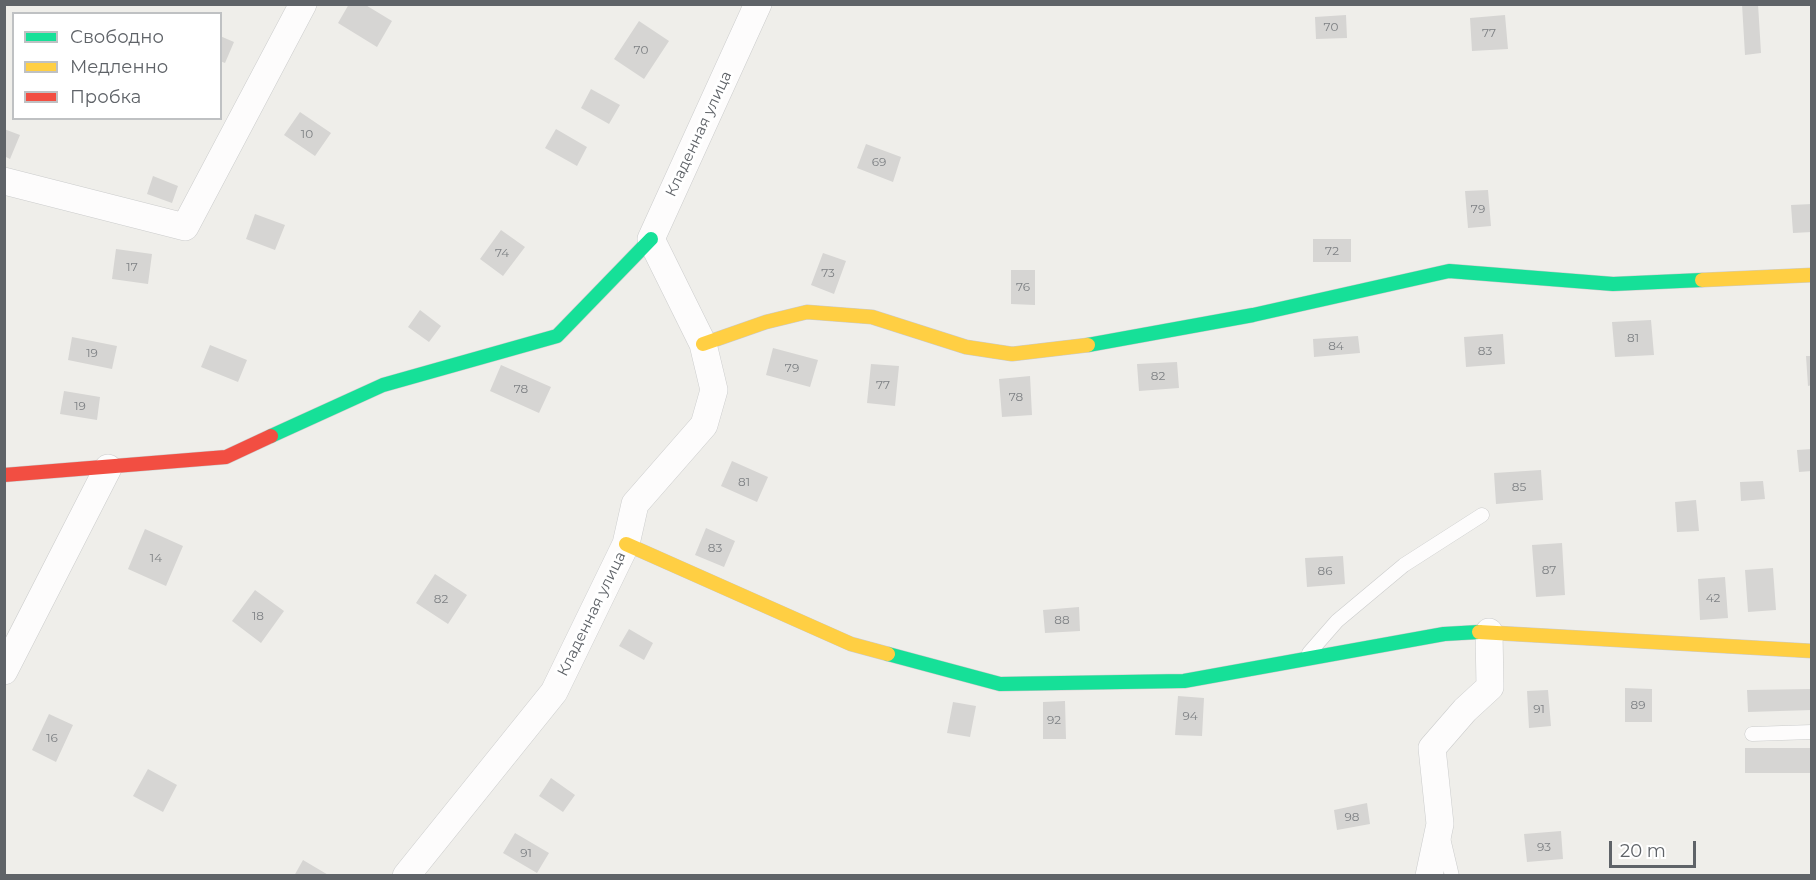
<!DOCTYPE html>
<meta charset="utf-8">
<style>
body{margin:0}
#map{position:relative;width:1816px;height:880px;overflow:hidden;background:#efeeea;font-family:Montserrat,sans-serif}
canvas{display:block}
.frame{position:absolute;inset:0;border:6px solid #5f6368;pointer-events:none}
.legend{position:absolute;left:12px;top:12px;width:210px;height:108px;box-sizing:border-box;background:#fff;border:2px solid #bfc1c3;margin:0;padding:8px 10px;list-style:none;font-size:18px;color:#5f6368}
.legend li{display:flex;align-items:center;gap:12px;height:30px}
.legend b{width:30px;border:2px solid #bfc1c3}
.scale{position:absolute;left:1609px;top:841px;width:87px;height:27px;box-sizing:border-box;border:3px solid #5f6368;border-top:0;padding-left:8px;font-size:18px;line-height:21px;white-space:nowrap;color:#5f6368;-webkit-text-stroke:4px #fff;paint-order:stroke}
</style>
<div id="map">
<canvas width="1816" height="880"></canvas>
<div class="frame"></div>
<ul class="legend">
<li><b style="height:8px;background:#16e098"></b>Свободно</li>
<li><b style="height:8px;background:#ffcf43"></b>Медленно</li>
<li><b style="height:8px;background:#f24e42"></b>Пробка</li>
</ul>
<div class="scale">20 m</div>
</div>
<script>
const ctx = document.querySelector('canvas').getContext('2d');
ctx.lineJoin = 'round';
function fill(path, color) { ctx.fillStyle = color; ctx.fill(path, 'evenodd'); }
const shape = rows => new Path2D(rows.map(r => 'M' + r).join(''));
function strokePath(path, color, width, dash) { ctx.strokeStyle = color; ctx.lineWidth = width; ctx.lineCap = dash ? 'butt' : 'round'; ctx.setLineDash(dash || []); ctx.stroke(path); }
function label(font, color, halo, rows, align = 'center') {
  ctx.font = font + ' Montserrat,sans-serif'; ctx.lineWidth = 6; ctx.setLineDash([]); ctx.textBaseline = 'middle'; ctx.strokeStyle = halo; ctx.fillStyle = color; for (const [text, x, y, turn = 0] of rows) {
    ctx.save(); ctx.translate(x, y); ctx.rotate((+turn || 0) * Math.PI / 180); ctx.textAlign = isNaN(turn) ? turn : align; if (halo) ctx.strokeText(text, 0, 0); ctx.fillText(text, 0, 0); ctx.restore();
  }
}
const building = shape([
 [349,4,364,4,392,21,377,47,338,23],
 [1742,4,1758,4,1761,53,1745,55],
 [1346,15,1347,38,1316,39,1315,17],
 [1505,15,1508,49,1472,51,1470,18],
 [639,21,669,41,644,79,614,59],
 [220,36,234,42,225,63,220,61],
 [591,89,620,105,609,124,581,108],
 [300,112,331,133,315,156,284,135],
 [4,129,20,135,10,159,4,156],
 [556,129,587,147,577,166,545,148],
 [866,144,901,157,893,182,857,168],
 [153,176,178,186,172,203,147,194],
 [1488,190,1491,226,1468,228,1465,191],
 [1812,204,1812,232,1793,233,1791,205],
 [255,214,285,225,275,250,246,239],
 [501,230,525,247,503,276,480,259],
 [1313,239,1351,239,1351,262,1313,262],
 [116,249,152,254,148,284,112,279],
 [823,253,846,261,834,294,811,285],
 [1011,270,1035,270,1035,305,1011,304],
 [420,310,441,326,429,342,408,327],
 [1651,320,1654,355,1615,357,1612,322],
 [1503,334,1505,364,1466,367,1464,337],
 [1358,336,1360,353,1314,357,1313,339],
 [72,337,117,346,112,369,68,360],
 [210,345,247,360,238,382,201,367],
 [773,348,818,360,810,387,766,375],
 [1806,356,1812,356,1812,385,1808,386],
 [1177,362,1179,388,1139,391,1137,364],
 [871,364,899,366,895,406,867,403],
 [501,365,551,387,539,413,490,391],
 [1030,376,1032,415,1002,417,999,379],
 [64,391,100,397,97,420,60,414],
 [1812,449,1812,471,1799,472,1797,450],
 [732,461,768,477,757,502,721,486],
 [1541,470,1543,500,1496,504,1494,473],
 [1763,481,1765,499,1741,501,1740,482],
 [1696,500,1699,531,1677,532,1675,502],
 [706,528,735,541,724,567,695,555],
 [145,529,183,546,166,586,128,569],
 [1562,543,1565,595,1536,597,1532,545],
 [1343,556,1345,584,1307,587,1305,558],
 [1773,568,1776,610,1748,612,1745,570],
 [435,574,467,595,448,624,416,603],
 [1725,577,1728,618,1700,620,1698,579],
 [255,590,284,611,261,643,232,621],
 [1079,607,1080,631,1045,633,1043,610],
 [629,629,653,643,644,660,619,646],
 [1625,688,1652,689,1652,722,1625,722],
 [1812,689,1812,710,1748,712,1747,690],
 [1548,690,1551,726,1529,728,1527,691],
 [1178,696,1204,698,1202,736,1175,735],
 [1065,701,1066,739,1043,739,1043,702],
 [953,702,976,706,970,737,947,733],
 [49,714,73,725,56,762,32,750],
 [1745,748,1812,748,1812,773,1745,773],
 [148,769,177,785,163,812,133,796],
 [551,778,575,795,563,812,539,796],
 [1367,803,1370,824,1337,830,1334,810],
 [1561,831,1563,859,1527,862,1524,834],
 [515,833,549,853,537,873,503,853],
 [303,860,330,876,294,876]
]);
const lane = shape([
 [1309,653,1337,621,1404,565,1482,515],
 [1752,734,1812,732],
 [1443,838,1452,876]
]);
const street = shape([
 [4,181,185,227,303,4],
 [4,671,108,468],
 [406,876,554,692,626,544,635,504,704,425,714,390,703,344,651,239,758,4],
 [1429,876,1440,824,1432,748,1465,710,1490,687,1489,632]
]);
const fast = shape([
 [1088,345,1253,315,1449,271,1613,284,1702,280],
 [271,436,383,385,557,336,651,239],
 [888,654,1000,684,1184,681,1444,634,1479,632]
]);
const slow = shape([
 [1702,280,1812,275],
 [703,344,766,322,807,312,872,317,966,347,1012,354,1088,345],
 [626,544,851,644,888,654],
 [1479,632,1812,651]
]);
const jam = shape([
 [4,475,226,457,271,436]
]);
const numberNames = [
 ["70",1331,27],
 ["77",1489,33],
 ["70",641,50],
 ["10",307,134],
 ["69",879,162],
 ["79",1478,209],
 ["72",1332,251],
 ["74",502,253],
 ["17",132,267],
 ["73",828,273],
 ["76",1023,287],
 ["81",1633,338],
 ["84",1336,346],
 ["83",1485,351],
 ["19",92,353],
 ["79",792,368],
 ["82",1158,376],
 ["77",883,385],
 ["78",521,389],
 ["78",1016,397],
 ["19",80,406],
 ["81",744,482],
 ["85",1519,487],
 ["83",715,548],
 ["14",156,558],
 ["87",1549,570],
 ["86",1325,571],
 ["42",1713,598],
 ["82",441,599],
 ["18",258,616],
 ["88",1062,620],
 ["89",1638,705],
 ["91",1539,709],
 ["94",1190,716],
 ["92",1054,720],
 ["16",52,738],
 ["98",1352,817],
 ["93",1544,847],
 ["91",526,853]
];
const streetNames = [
 ["Кладенная улица",699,134,-65],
 ["Кладенная улица",592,614,-64]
];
fill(building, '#d6d5d3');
strokePath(lane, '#cbcccc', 15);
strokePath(street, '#cbcccc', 28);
strokePath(fast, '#cacacb', 15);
strokePath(slow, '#cacacb', 15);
strokePath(jam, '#cacacb', 15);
strokePath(lane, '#fdfcfc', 14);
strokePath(street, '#fdfcfc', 27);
strokePath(fast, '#16e098', 14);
strokePath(slow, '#ffcf43', 14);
strokePath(jam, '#f24e42', 14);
label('12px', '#7e8184', null, numberNames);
label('15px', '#5f6368', '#fff', streetNames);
</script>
